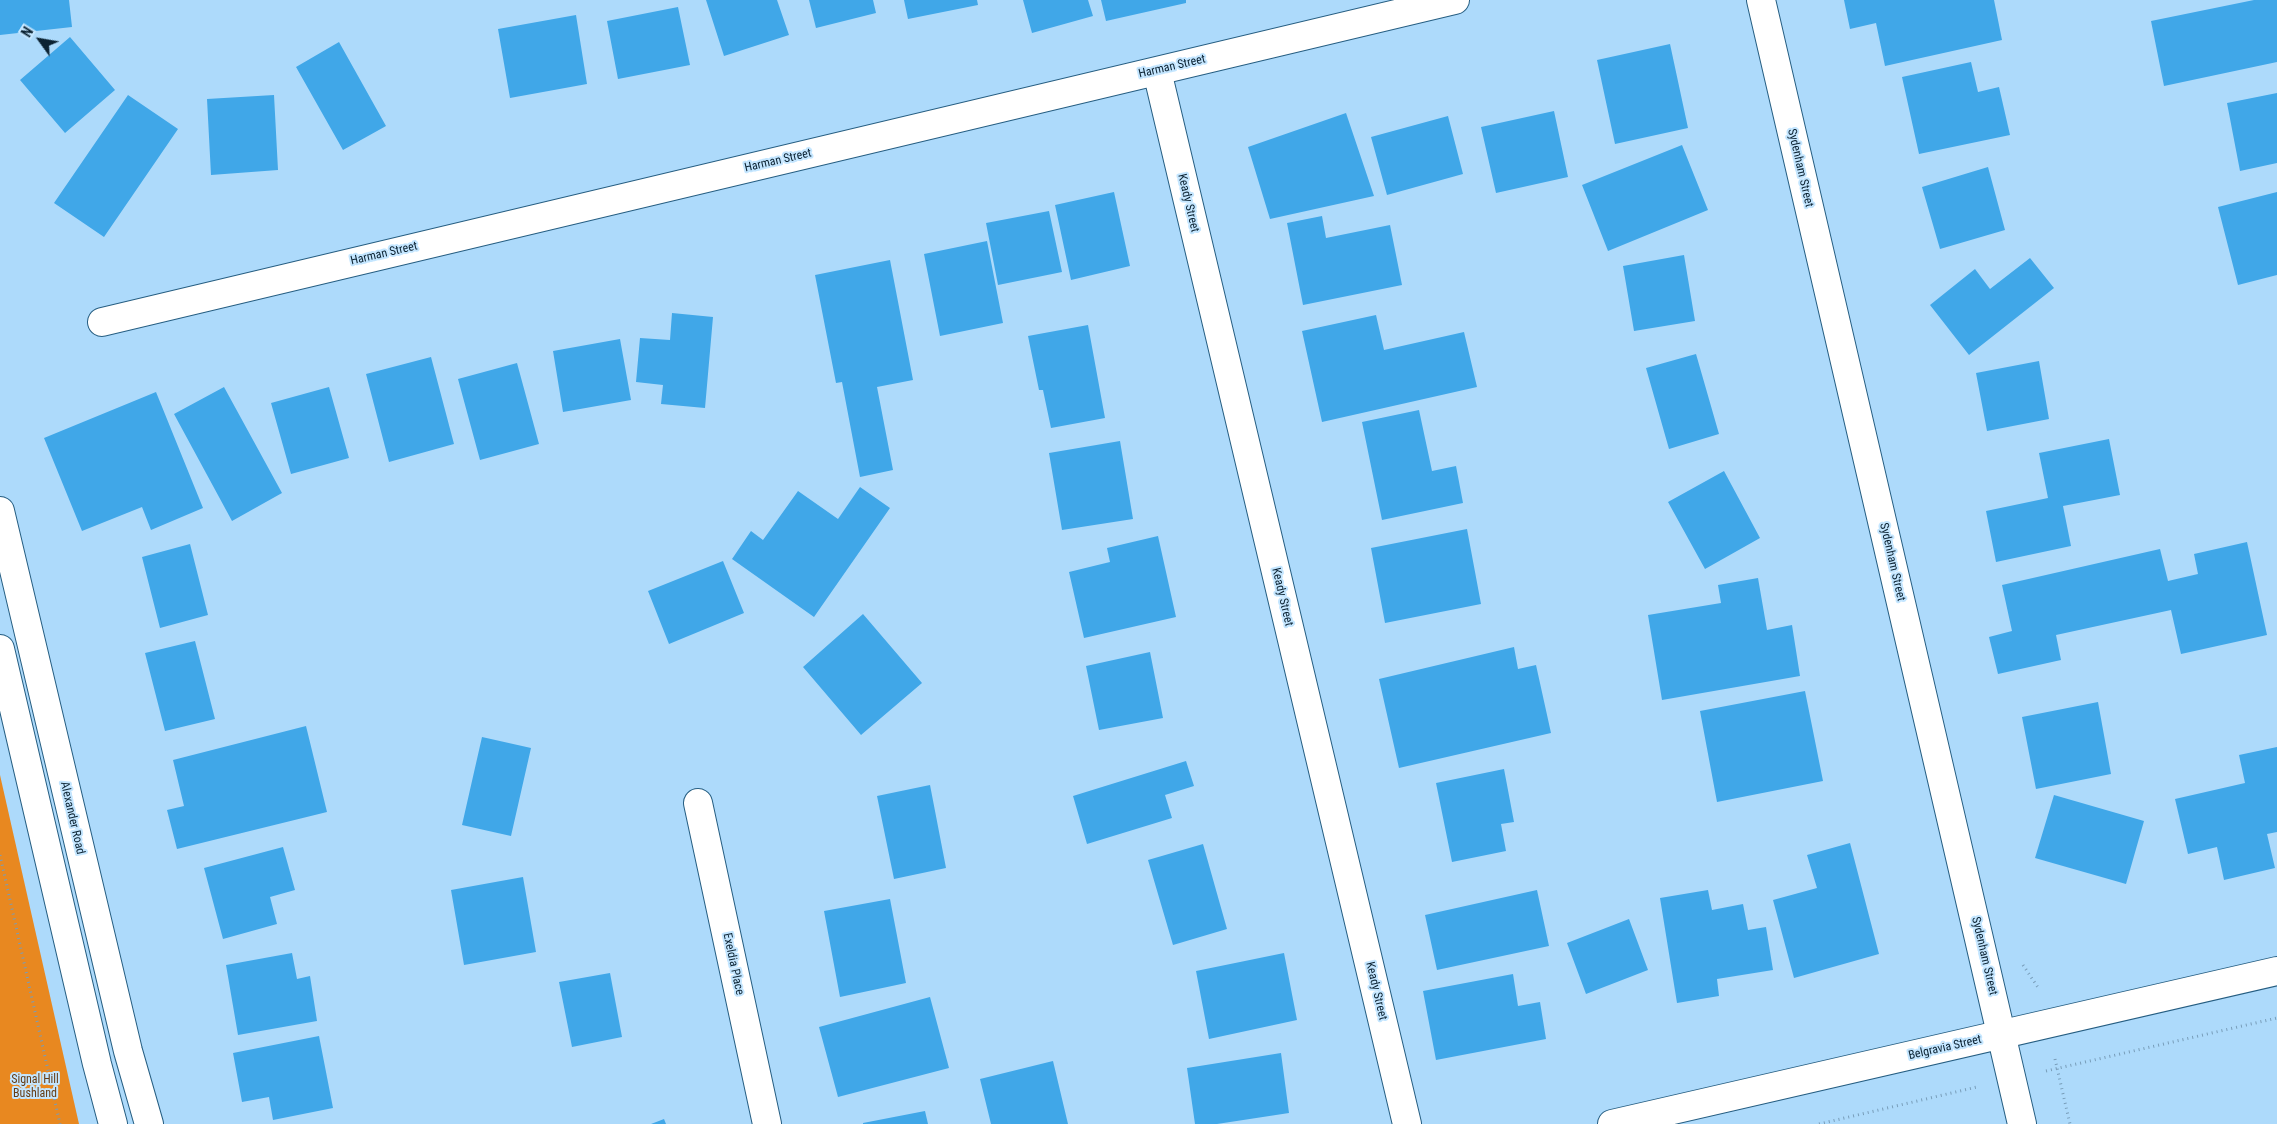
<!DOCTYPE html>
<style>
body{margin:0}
#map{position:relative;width:2277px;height:1124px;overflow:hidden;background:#addafb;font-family:"Roboto Condensed",sans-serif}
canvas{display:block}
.north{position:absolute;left:15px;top:15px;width:50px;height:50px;-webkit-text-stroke:4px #c4e6ff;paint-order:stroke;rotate:302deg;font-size:14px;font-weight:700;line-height:20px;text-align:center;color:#0b2232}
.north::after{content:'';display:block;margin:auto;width:18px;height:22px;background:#0b2232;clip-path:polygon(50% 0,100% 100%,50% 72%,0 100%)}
</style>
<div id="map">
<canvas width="2277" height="1124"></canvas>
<div class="north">N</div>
</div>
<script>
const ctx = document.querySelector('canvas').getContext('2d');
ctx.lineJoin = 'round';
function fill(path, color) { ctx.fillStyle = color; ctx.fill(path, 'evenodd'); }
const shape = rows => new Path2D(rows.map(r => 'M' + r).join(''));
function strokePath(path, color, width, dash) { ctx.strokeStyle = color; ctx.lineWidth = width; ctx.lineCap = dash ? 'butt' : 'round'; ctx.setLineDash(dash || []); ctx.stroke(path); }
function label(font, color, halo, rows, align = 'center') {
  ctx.font = font + ' "Roboto Condensed",sans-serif'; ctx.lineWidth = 4; ctx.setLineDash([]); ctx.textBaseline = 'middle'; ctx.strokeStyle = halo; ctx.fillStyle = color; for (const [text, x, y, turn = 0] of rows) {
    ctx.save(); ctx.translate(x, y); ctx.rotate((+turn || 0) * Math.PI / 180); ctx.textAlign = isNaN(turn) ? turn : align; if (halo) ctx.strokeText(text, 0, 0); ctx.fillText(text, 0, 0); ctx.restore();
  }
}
const green = shape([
 [0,775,79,1124,0,1124]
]);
const building = shape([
 [0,0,69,0,72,27,0,35],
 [706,0,777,0,789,35,724,56],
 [809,0,873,0,876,13,816,28],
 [904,0,977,0,978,5,908,19],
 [1023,0,1088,0,1093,16,1032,33],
 [1101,0,1186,0,1186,3,1106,21],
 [1844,0,1994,0,2002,40,1885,66,1876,23,1850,29],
 [2254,0,2277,0,2277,62,2164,86,2151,21],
 [678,7,690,65,618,79,607,21],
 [576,15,587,84,510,98,498,29],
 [70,37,115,90,65,133,20,80],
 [339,42,386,126,343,150,296,67],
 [1670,44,1688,128,1615,144,1597,60],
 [1971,62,1978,92,1999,87,2010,135,1919,154,1902,77],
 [2277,93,2277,163,2240,171,2227,103],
 [128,95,178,129,104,237,54,203],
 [274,95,278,170,211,175,207,99],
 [1554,111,1568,177,1496,193,1481,127],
 [1346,113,1374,196,1270,219,1248,147],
 [1448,116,1463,174,1387,195,1371,137],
 [1682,145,1708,210,1608,251,1582,185],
 [1988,167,2005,230,1940,249,1922,187],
 [1114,192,1130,266,1071,280,1055,205],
 [2277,192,2277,275,2238,285,2218,207],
 [1049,211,1062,272,998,285,986,223],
 [1322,216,1326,238,1390,225,1402,285,1303,305,1287,223],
 [987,241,1003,323,940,336,924,254],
 [1684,255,1695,321,1634,331,1623,266],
 [2030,258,2054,288,1969,355,1930,305,1975,269,1990,289],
 [890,260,913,380,877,387,893,470,860,477,842,382,836,383,815,275],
 [672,313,713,317,705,408,661,404,663,385,636,382,640,338,670,340],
 [1376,315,1384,350,1464,332,1477,387,1322,422,1302,331],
 [1088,325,1105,418,1051,428,1043,390,1039,390,1028,336],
 [620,339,631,400,563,412,553,351],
 [1696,354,1719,434,1669,449,1646,368],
 [431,357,454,444,389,462,366,374],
 [2039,361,2049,419,1987,431,1976,373],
 [517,363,539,444,480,460,458,379],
 [224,387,282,493,232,521,174,414],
 [329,387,349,458,291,474,271,403],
 [156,392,203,508,151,530,142,507,82,531,44,438],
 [1419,410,1432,471,1456,466,1463,503,1382,520,1362,422],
 [2109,439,2120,495,2063,506,2071,546,1996,562,1986,511,2048,498,2039,453],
 [1120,441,1133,519,1062,530,1049,453],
 [1724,471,1760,538,1705,569,1668,502],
 [860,487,890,508,814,617,732,559,751,531,763,540,798,491,838,519],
 [1467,529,1481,604,1385,623,1371,548],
 [1158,536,1176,617,1084,638,1069,572,1110,562,1107,548],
 [2247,542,2267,635,2181,654,2171,610,2056,635,2061,660,1998,674,1989,637,2012,631,2002,585,2160,549,2168,581,2198,574,2194,554],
 [190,544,208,615,160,628,142,557],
 [723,561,744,613,669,644,648,591],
 [1758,578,1767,630,1792,625,1800,676,1662,700,1648,615,1721,603,1718,585],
 [863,614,922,683,861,735,803,667],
 [195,641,215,719,165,731,145,653],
 [1514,647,1518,669,1536,665,1551,733,1399,768,1379,679],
 [1150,652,1163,718,1099,730,1086,666],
 [1805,691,1823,781,1717,802,1700,711],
 [2098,702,2111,774,2036,789,2022,717],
 [306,726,327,812,177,849,167,810,184,806,173,760],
 [482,737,531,748,511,836,462,825],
 [2277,747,2277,832,2267,834,2275,868,2224,880,2217,847,2188,854,2175,799,2245,783,2239,755],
 [1186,761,1194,786,1165,795,1172,818,1087,844,1073,796],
 [1504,769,1514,822,1501,824,1506,851,1452,862,1436,783],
 [930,785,946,868,894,879,877,796],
 [2054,795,2144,821,2126,884,2035,858],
 [1850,843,1879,954,1794,978,1773,900,1817,888,1807,855],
 [1203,844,1227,929,1173,945,1148,860],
 [283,847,295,890,270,897,277,924,223,939,204,868],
 [523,877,536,952,464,965,451,890],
 [1537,890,1549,946,1437,970,1425,915],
 [1708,890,1712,910,1743,904,1748,930,1766,927,1773,970,1717,979,1719,996,1677,1003,1660,898],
 [890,899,906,983,840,997,824,911],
 [1629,919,1648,970,1586,994,1567,943],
 [292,953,297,979,310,976,317,1021,238,1035,226,965],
 [1284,953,1297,1020,1209,1039,1196,971],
 [610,973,622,1037,572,1047,559,982],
 [1513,974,1518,1006,1540,1002,1546,1039,1436,1060,1423,991],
 [930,997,949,1068,838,1097,819,1027],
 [319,1036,333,1108,273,1120,269,1097,242,1102,233,1053],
 [1281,1053,1289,1113,1217,1124,1195,1124,1187,1068],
 [1053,1061,1068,1124,991,1124,980,1079],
 [925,1111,928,1124,863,1124,863,1123],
 [664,1119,666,1124,651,1124]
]);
const path = shape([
 [0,855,60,1124],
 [2023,965,2039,989],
 [2055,1059,2070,1124],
 [2046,1071,2277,1018],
 [1819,1124,1977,1087]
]);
const minor = shape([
 [1761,0,2022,1124],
 [1157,71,1407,1124],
 [102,322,1455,0],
 [698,803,767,1124]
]);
const tertiary = shape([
 [1612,1124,2277,971]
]);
const secondary = shape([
 [0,511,128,1051,149,1124],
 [0,649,97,1064,113,1124]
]);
const streetNames = [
 ["Harman Street",1172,67,-13],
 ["Harman Street",778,161,-13],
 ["Sydenham Street",1800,168,77],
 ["Keady Street",1188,203,77],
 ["Harman Street",384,254,-13],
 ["Sydenham Street",1892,562,77],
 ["Keady Street",1282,597,77],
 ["Alexander Road",72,818,77],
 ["Sydenham Street",1984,956,77],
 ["Exeldia Place",733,964,78],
 ["Keady Street",1376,991,77],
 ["Belgravia Street",1945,1048,-13]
];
const parkNames = [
 ["Signal Hill",35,1080],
 ["Bushland",35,1094]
];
fill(green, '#e88820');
fill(building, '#40a7e8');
strokePath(minor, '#265e82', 30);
strokePath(tertiary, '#265e82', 30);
strokePath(secondary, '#265e82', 30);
strokePath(path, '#789db9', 3, [1, 4]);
strokePath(minor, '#fff', 28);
strokePath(tertiary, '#fff', 28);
strokePath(secondary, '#fff', 28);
label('12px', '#0b2232', '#c4e6ff', streetNames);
label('12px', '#663c14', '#c4e6ff', parkNames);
</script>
